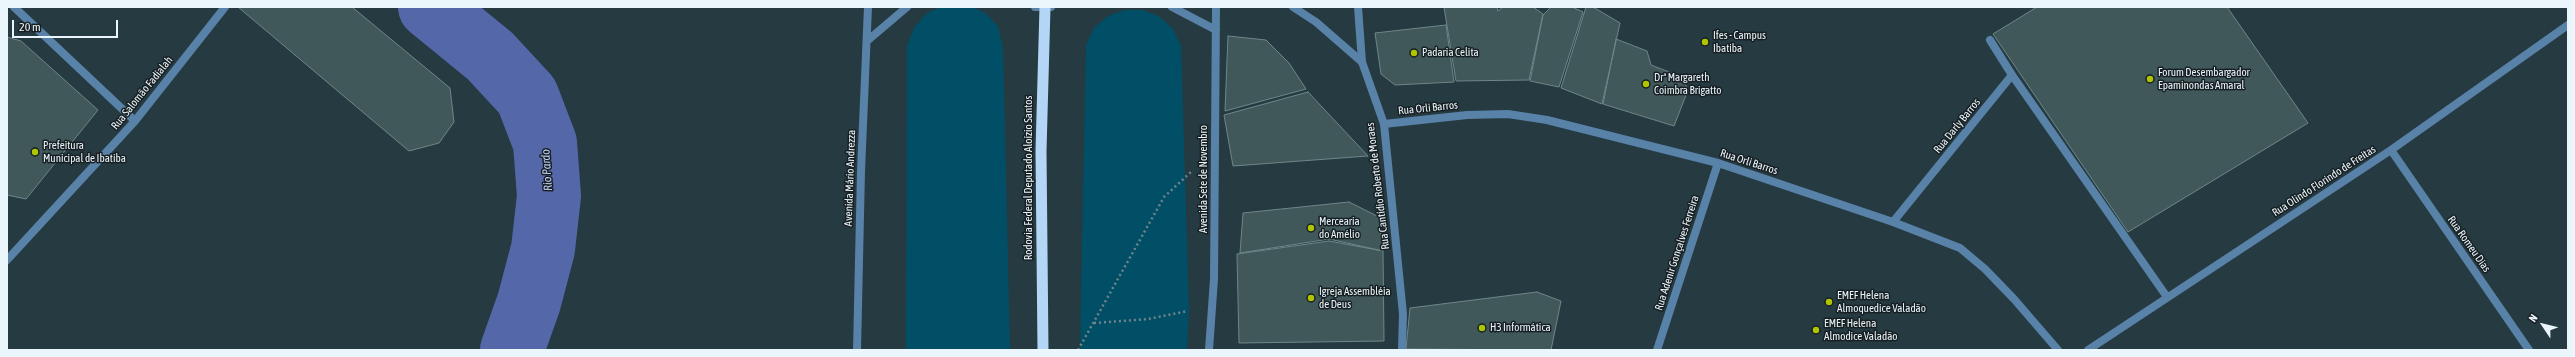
<!DOCTYPE html>
<meta charset="utf-8">
<style>
body{margin:0}
#map{position:relative;width:2575px;height:357px;overflow:hidden;background:#263a42;font-family:"Asap Condensed",sans-serif}
canvas{display:block}
.frame{position:absolute;inset:0;border:8px solid #eaf6fb;pointer-events:none}
.north{position:absolute;left:2523px;top:305px;width:40px;height:40px;-webkit-text-stroke:3px #171f23;paint-order:stroke;rotate:305deg;font-size:11px;font-weight:700;line-height:16px;text-align:center;color:#eaf6fb}
.north::after{content:'';display:block;margin:auto;width:14px;height:18px;background:#eaf6fb;clip-path:polygon(50% 0,100% 100%,50% 72%,0 100%)}
.scale{position:absolute;left:12px;top:20px;width:106px;height:18px;box-sizing:border-box;border:2px solid #eaf6fb;border-top:0;padding-left:5px;font-size:12px;line-height:14px;white-space:nowrap;color:#eaf6fb;-webkit-text-stroke:3px #171f23;paint-order:stroke}
</style>
<div id="map">
<canvas width="2575" height="357"></canvas>
<div class="frame"></div>
<div class="north">N</div>
<div class="scale">20 m</div>
</div>
<script>
const ctx = document.querySelector('canvas').getContext('2d');
ctx.lineJoin = 'round';
function fill(path, color) { ctx.fillStyle = color; ctx.fill(path, 'evenodd'); }
const shape = rows => new Path2D(rows.map(r => 'M' + r).join(''));
function strokePath(path, color, width, dash) { ctx.strokeStyle = color; ctx.lineWidth = width; ctx.lineCap = dash ? 'butt' : 'round'; ctx.setLineDash(dash || []); ctx.stroke(path); }
function label(font, color, halo, rows, align = 'center') {
  ctx.font = font + ' "Asap Condensed",sans-serif'; ctx.lineWidth = 3; ctx.setLineDash([]); ctx.textBaseline = 'middle'; ctx.strokeStyle = halo; ctx.fillStyle = color; for (const [text, x, y, turn = 0] of rows) {
    ctx.save(); ctx.translate(x, y); ctx.rotate((+turn || 0) * Math.PI / 180); ctx.textAlign = isNaN(turn) ? turn : align; if (halo) ctx.strokeText(text, 0, 0); ctx.fillText(text, 0, 0); ctx.restore();
  }
}
const green = shape([
 [941,7,973,7,985,13,998,26,1003,48,1010,350,906,350,907,46,914,28,927,13],
 [1125,10,1143,10,1160,17,1173,29,1181,46,1189,310,1187,350,1080,350,1086,45,1094,28,1108,16]
]);
const river = shape([
 [430,7,490,56,527,96,545,143,549,196,543,249,529,302,512,350]
]);
const building = shape([
 [238,7,352,7,450,88,454,122,439,143,409,151,238,7],
 [1444,7,1497,7,1498,11,1503,7,1533,7,1543,14,1529,80,1456,81,1444,7],
 [1551,7,1572,7,1583,12,1559,87,1530,81,1543,15,1551,7],
 [1586,7,1593,7,1620,23,1602,104,1561,88,1586,7],
 [2037,7,2227,7,2308,123,2128,232,1993,34,2037,7],
 [1446,25,1454,82,1395,85,1381,74,1375,33,1446,25],
 [1228,36,1266,40,1289,63,1306,89,1225,111,1228,36],
 [7,37,21,41,98,110,26,199,7,195,7,37],
 [1616,39,1647,51,1651,65,1682,77,1688,90,1674,126,1603,104,1616,39],
 [1308,92,1368,156,1233,166,1224,115,1308,92],
 [1349,202,1379,217,1383,251,1329,239,1240,253,1243,213,1349,202],
 [1329,241,1383,251,1384,341,1239,343,1237,254,1329,241],
 [1537,292,1561,301,1551,350,1406,349,1410,308,1537,292]
]);
const path = shape([
 [1094,323,1148,319,1188,311],
 [1078,350,1164,197,1192,171]
]);
const minor = shape([
 [14,7,135,121],
 [1358,7,1362,62],
 [2012,75,2167,297],
 [1384,124,1467,115,1508,114,1547,120,1718,163,1893,222,1960,248,1985,269,2014,299,2058,350],
 [2391,150,2529,350],
 [1893,222,2012,75,1990,40],
 [7,260,135,121,225,7],
 [1657,350,1718,163],
 [2088,350,2391,150,2568,25]
]);
const tertiary = shape([
 [1035,7,1051,7],
 [1172,7,1216,30],
 [1293,7,1316,22,1362,62,1384,124,1403,314,1402,350],
 [867,41,907,7],
 [857,350,861,171,868,7],
 [1209,350,1214,279,1216,7]
]);
const trunk = shape([
 [1043,350,1041,151,1045,7]
]);
const markers = [
 [1705,42,4,"#b0c501"],
 [1414,53,4,"#b0c501"],
 [2150,79,4,"#b0c501"],
 [1646,84,4,"#b0c501"],
 [35,152,4,"#b0c501"],
 [1311,228,4,"#b0c501"],
 [1311,298,4,"#b0c501"],
 [1829,302,4,"#b0c501"],
 [1482,328,4,"#b0c501"],
 [1816,330,4,"#b0c501"]
];
const poiNames = [
 ["Ifes - Campus",1713,36],
 ["Ibatiba",1713,49],
 ["Padaria Celita",1422,53],
 ["Forum Desembargador",2158,73],
 ["Epaminondas Amaral",2158,86],
 ["Drª Margareth",1654,78],
 ["Coimbra Brigatto",1654,91],
 ["Prefeitura",43,146],
 ["Municipal de Ibatiba",43,159],
 ["Mercearia",1319,222],
 ["do Amélio",1319,235],
 ["Igreja Assembléia",1319,292],
 ["de Deus",1319,305],
 ["EMEF Helena",1837,296],
 ["Almoquedice Valadão",1837,309],
 ["EMEF Helena",1824,324],
 ["Almodice Valadão",1824,337],
 ["H3 Informática",1490,328]
];
const streetNames = [
 ["Rua Salomão Fadialah",142,93,-51],
 ["Rua Orli Barros",1428,108,-6],
 ["Rua Darly Barros",1957,126,-51],
 ["Rua Orli Barros",1749,162,18],
 ["Avenida Mário Andrezza",850,178,-88],
 ["Rodovia Federal Deputado Aloízio Santos",1029,178,-90],
 ["Avenida Sete de Novembro",1204,179,-90],
 ["Rua Olindo Florindo de Freitas",2324,181,-33],
 ["Rua Cantídio Roberto de Moraes",1378,186,-97],
 ["Rua Romeu Dias",2469,244,55],
 ["Rua Adenir Gonçalves Ferreira",1677,253,-72]
];
const waterNames = [
 ["Rio Pardo",547,170,-94]
];
fill(green, '#004f66');
strokePath(river, '#5468a9', 64);
fill(building, '#40585a');
strokePath(building, '#6d8789', 1);
strokePath(path, '#728389', 2.5, [2, 3]);
strokePath(minor, '#5982a8', 8);
strokePath(tertiary, '#5982a8', 8);
strokePath(trunk, '#b4d6f6', 11);
for (const [x, y, r, color] of markers) { const dot = new Path2D(); dot.arc(x, y, r, 0, 2 * Math.PI); ctx.fillStyle = color; ctx.fill(dot); strokePath(dot, '#171f23', 1.5); }
label('11px', '#eaf6fb', '#171f23', poiNames, 'left');
label('11px', '#eaf6fb', '#171f23', streetNames);
label('italic 12px', '#c5d2f8', '#171f23', waterNames);
</script>
